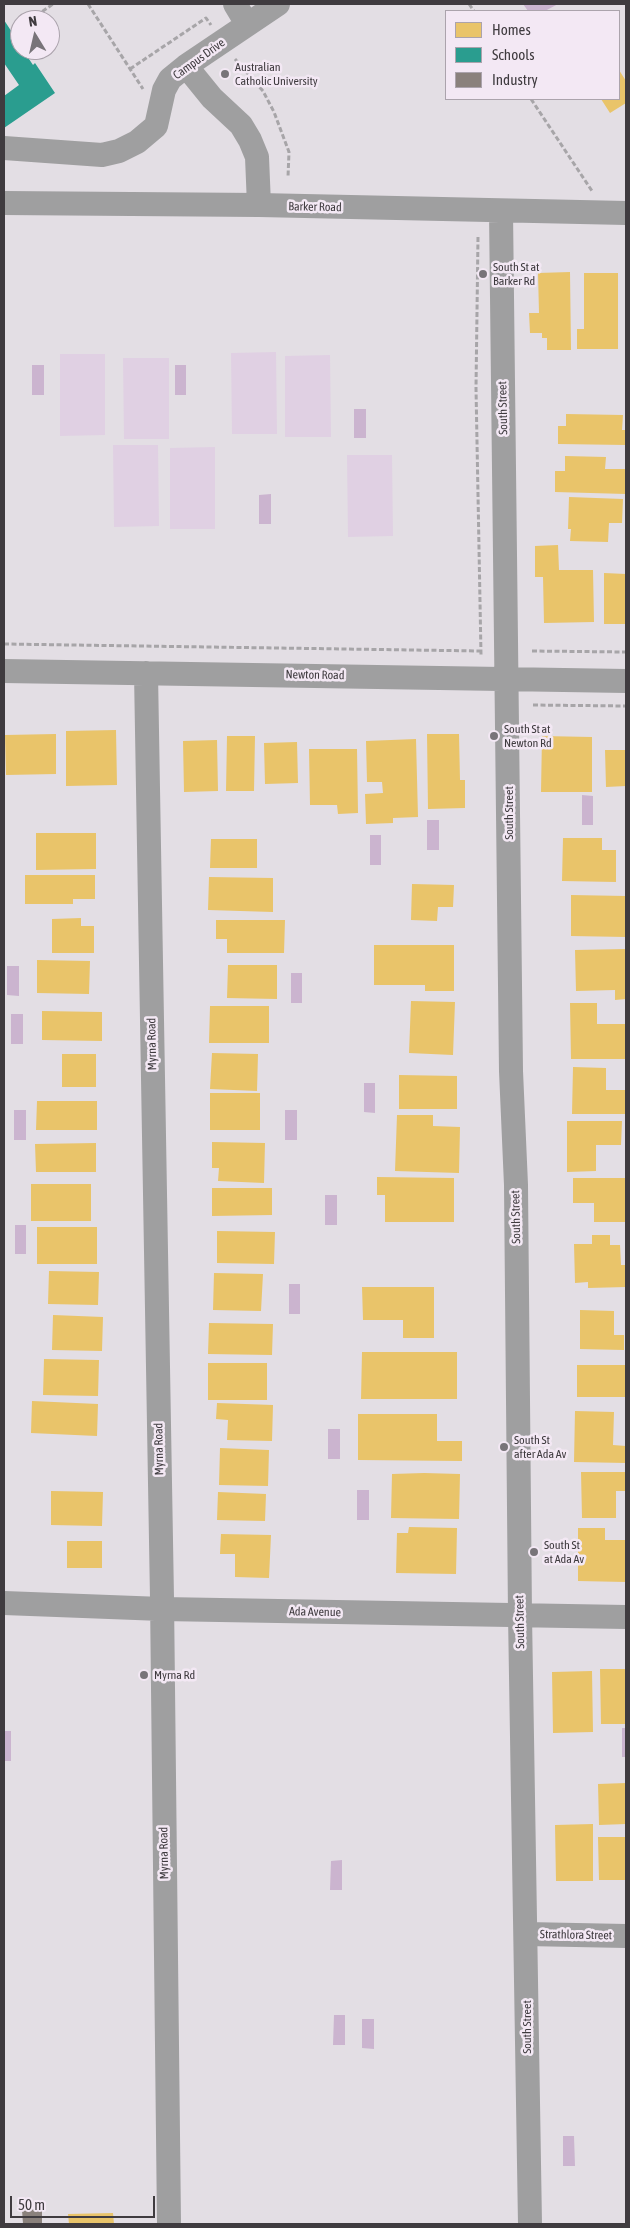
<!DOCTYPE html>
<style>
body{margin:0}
#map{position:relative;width:630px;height:2228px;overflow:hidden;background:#e3dee4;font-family:"Asap Condensed",sans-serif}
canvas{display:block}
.frame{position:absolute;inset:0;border:5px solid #3f3b3f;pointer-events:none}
.legend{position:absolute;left:445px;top:10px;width:175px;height:90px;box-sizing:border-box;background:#f3e8f4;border:1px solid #aba3ac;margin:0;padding:6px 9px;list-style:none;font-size:15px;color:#3f3b3f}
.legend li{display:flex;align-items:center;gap:10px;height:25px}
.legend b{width:25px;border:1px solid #aba3ac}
.north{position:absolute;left:10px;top:10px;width:50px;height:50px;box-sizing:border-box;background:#f3e8f4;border:1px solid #aba3ac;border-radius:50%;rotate:351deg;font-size:14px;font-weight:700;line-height:20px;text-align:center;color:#3f3b3f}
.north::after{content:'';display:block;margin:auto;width:18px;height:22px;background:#787479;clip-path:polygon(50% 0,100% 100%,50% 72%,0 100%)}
.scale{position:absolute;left:10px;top:2196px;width:145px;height:22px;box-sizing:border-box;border:2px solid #3f3b3f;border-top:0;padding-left:6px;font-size:15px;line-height:18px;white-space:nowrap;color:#3f3b3f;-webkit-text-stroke:4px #f3e8f4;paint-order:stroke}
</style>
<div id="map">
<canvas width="630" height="2228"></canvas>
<div class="frame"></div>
<ul class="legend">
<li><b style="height:14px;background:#e9c46a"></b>Homes</li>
<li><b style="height:14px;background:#2a9d8f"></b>Schools</li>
<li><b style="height:14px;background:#8a817c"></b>Industry</li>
</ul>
<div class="north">N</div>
<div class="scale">50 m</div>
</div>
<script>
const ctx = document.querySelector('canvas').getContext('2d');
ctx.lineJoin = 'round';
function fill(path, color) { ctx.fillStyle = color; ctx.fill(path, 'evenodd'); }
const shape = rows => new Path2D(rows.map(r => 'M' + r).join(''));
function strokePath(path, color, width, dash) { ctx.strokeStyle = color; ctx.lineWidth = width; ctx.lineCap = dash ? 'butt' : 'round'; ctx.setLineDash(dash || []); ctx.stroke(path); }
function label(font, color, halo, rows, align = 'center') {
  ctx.font = font + ' "Asap Condensed",sans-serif'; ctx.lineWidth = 5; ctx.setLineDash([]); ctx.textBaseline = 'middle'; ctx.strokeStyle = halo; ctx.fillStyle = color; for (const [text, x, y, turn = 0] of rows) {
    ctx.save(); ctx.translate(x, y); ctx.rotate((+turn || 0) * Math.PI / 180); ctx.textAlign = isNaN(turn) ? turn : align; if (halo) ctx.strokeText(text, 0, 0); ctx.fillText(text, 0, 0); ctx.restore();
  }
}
const green = shape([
 [276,352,277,434,232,434,231,353],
 [60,354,105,354,105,435,60,436],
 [330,355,331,437,285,437,285,356],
 [123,358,169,358,169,439,124,439],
 [113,445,158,445,159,526,114,527],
 [215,447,215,529,170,529,170,448],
 [347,455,392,455,393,536,348,537]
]);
const water = shape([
 [523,4,558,4,545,11,528,11],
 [32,365,44,365,44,395,32,395],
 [175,365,186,365,186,395,175,395],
 [354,409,366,409,366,438,354,438],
 [271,494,271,524,259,524,259,495],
 [582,795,593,796,593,825,582,825],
 [427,820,439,820,439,850,427,850],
 [370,835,381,835,381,865,370,865],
 [7,966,19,966,19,996,7,995],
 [291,973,302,973,302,1003,291,1003],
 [11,1014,23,1014,23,1044,11,1044],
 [364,1083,375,1083,375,1113,364,1112],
 [14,1110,26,1110,26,1140,14,1140],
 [285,1110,297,1110,297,1140,285,1140],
 [325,1195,337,1195,337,1225,325,1225],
 [15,1225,26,1225,26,1254,15,1254],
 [289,1284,300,1284,300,1314,289,1314],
 [328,1429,340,1429,340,1459,328,1459],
 [357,1490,369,1490,369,1520,357,1520],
 [622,1728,626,1728,626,1757,622,1757],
 [4,1731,11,1731,11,1761,4,1761],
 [342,1860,342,1890,330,1890,331,1861],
 [334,2015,345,2015,345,2045,333,2045],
 [362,2019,374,2019,374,2049,362,2048],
 [563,2136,574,2136,575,2166,563,2166]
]);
const homes = shape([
 [619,70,626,81,626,103,610,113,601,99,619,99],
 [570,272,571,350,547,350,547,338,542,338,542,333,530,333,529,313,539,313,538,273],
 [584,273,618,273,618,349,577,349,577,329,584,329],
 [566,414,623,415,622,430,626,430,626,445,558,444,558,426,566,426],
 [565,456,606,457,605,469,626,469,626,494,555,492,555,471,565,471],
 [569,497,623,499,622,523,609,523,608,542,570,541,571,529,568,529],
 [558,545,559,570,593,570,594,622,544,623,543,577,535,577,535,546],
 [604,573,626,574,626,624,604,624],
 [116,730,117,785,66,786,66,731],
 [56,734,56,774,6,775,5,735],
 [427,734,459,734,460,780,465,780,465,808,428,809],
 [227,736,255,736,254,791,226,791],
 [542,736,592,737,592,792,541,792],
 [416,739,418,817,393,818,393,823,366,824,365,794,383,793,382,782,367,782,366,741],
 [217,740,218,791,184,792,183,741],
 [297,742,298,783,265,784,264,743],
 [309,749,357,749,358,813,338,814,337,805,310,805],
 [605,750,626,750,626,786,606,787],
 [36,833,96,833,96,869,36,870],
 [563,838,602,838,602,850,616,850,616,882,562,881],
 [211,839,257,839,257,868,210,868],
 [25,875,95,875,95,899,73,899,73,904,25,904],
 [209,877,273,878,273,912,208,910],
 [412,884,454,885,453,907,438,907,437,921,411,920],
 [571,895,626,896,626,937,571,936],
 [81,918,81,926,94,926,94,953,52,953,52,919],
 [216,920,285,920,284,953,227,953,227,939,216,939],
 [374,945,454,945,454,991,425,991,425,985,374,985],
 [626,949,626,999,615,1000,615,990,576,991,575,950],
 [37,960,90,961,89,994,37,993],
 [228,965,277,965,277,999,227,998],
 [411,1001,455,1002,453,1055,409,1053],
 [570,1003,597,1003,597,1024,626,1024,626,1059,571,1059],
 [210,1006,269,1006,269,1043,209,1043],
 [42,1011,102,1012,102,1041,42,1040],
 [212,1053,258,1054,257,1091,210,1089],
 [62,1054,96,1054,96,1087,62,1087],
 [573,1067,606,1068,606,1090,626,1090,626,1114,572,1114],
 [399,1075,457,1076,457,1109,399,1109],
 [210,1093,260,1093,260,1130,210,1130],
 [37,1101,97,1101,97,1130,36,1130],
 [397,1115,433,1115,433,1126,460,1127,459,1173,395,1171],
 [567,1121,622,1121,621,1145,596,1145,596,1171,567,1172],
 [212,1142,265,1143,264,1183,218,1181,219,1168,212,1168],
 [96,1143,96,1172,36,1172,35,1144],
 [377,1177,454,1178,454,1222,385,1222,385,1195,377,1195],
 [573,1178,626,1178,626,1222,594,1222,594,1203,573,1203],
 [31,1184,91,1184,91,1221,31,1221],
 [212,1188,272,1188,272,1215,212,1216],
 [37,1227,97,1227,97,1264,37,1264],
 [217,1231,275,1232,274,1264,217,1263],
 [592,1235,610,1235,610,1245,620,1245,621,1265,626,1265,626,1287,588,1288,588,1282,575,1283,574,1244,592,1244],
 [49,1271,99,1272,98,1305,48,1304],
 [214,1273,263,1274,261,1311,213,1310],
 [362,1287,434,1287,434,1338,403,1338,403,1320,363,1320],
 [580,1310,614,1311,614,1335,624,1335,624,1350,580,1349],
 [53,1315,103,1317,102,1351,52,1350],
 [209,1323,273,1324,272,1355,208,1354],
 [362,1352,457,1352,457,1399,361,1399],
 [44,1359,99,1360,98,1396,43,1395],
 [208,1363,267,1363,267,1400,208,1400],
 [577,1365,626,1365,626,1397,577,1397],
 [32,1401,98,1404,97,1436,31,1433],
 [217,1403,273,1405,272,1441,227,1440,228,1420,216,1419],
 [575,1411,614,1412,613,1445,626,1446,626,1463,574,1462],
 [358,1414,437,1414,437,1441,462,1441,462,1461,358,1460],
 [220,1448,269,1450,268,1486,219,1485],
 [581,1472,626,1472,626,1491,616,1491,616,1518,582,1518],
 [424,1473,460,1474,459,1519,391,1518,392,1474],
 [51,1491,103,1492,102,1526,51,1525],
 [218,1492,266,1494,265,1521,217,1520],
 [409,1527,457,1528,456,1574,396,1573,397,1533,408,1533],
 [578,1528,605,1528,605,1540,626,1540,626,1582,578,1581],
 [221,1534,271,1535,269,1578,235,1577,235,1554,220,1554],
 [67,1541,102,1541,102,1568,67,1568],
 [600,1669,626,1669,626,1724,601,1724],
 [592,1671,593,1732,553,1733,552,1672],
 [626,1783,626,1824,599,1825,598,1784],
 [593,1824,593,1881,556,1881,555,1825],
 [598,1837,626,1837,626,1880,599,1880],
 [113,2213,114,2224,69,2224,68,2214]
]);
const schools = shape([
 [4,20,19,43,20,50,23,50,33,65,35,63,55,93,4,128,4,96,19,85,4,63]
]);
const industry = shape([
 [42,2209,42,2224,23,2224,22,2210]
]);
const path = shape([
 [88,4,143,89],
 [469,4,474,11],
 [30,20,53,4],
 [235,59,263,91,274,112,289,152,288,177],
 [130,69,206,18,211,25],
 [531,99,592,191],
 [478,237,476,388,481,655],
 [4,644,481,651],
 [532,651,626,652],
 [533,705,626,706]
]);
const minor = shape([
 [235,4,247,24],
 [186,66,212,98,241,125,250,140,257,157,259,205],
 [4,148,102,155,119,151,137,142,156,126,164,90,170,79,186,66,278,4],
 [4,203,259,205,626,213],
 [501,211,511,1071,516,1185,520,1615,530,2224],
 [4,671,626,681],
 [146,673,162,1598,169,2224],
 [4,1603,162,1609,626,1617],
 [526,1934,626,1936]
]);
const markers = [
 [225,74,5,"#787479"],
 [483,274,5,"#787479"],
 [494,736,5,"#787479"],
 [504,1447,5,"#787479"],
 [534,1552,5,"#787479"],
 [144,1675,5,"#787479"]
];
const streetNames = [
 ["Campus Drive",199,59,-36],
 ["Barker Road",315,207,1],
 ["South Street",503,408,-91],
 ["Newton Road",315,675,1],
 ["South Street",509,813,-90],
 ["Myrna Road",152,1044,-91],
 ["South Street",516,1217,-91],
 ["Myrna Road",159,1449,-91],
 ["Ada Avenue",315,1612,1],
 ["South Street",520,1622,-91],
 ["Myrna Road",164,1853,-91],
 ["Strathlora Street",576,1935,1],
 ["South Street",527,2027,-90]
];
const poiNames = [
 ["Australian",235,67],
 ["Catholic University",235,81],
 ["South St at",493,267],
 ["Barker Rd",493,281],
 ["South St at",504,729],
 ["Newton Rd",504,743],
 ["South St",514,1440],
 ["after Ada Av",514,1454],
 ["South St",544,1545],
 ["at Ada Av",544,1559],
 ["Myrna Rd",154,1675]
];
fill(green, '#e0d0e3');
fill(water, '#cbb4cf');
fill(homes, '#e9c46a');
fill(schools, '#2a9d8f');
fill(industry, '#8a817c');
strokePath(path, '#a7a5a8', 3, [5, 2.5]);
strokePath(minor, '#9f9fa0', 24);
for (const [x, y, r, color] of markers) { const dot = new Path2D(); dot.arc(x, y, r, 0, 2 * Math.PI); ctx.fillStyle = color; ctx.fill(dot); strokePath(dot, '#f3e8f4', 2); }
label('12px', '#3f3b3f', '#f3e8f4', streetNames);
label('12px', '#3f3b3f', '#f3e8f4', poiNames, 'left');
</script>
